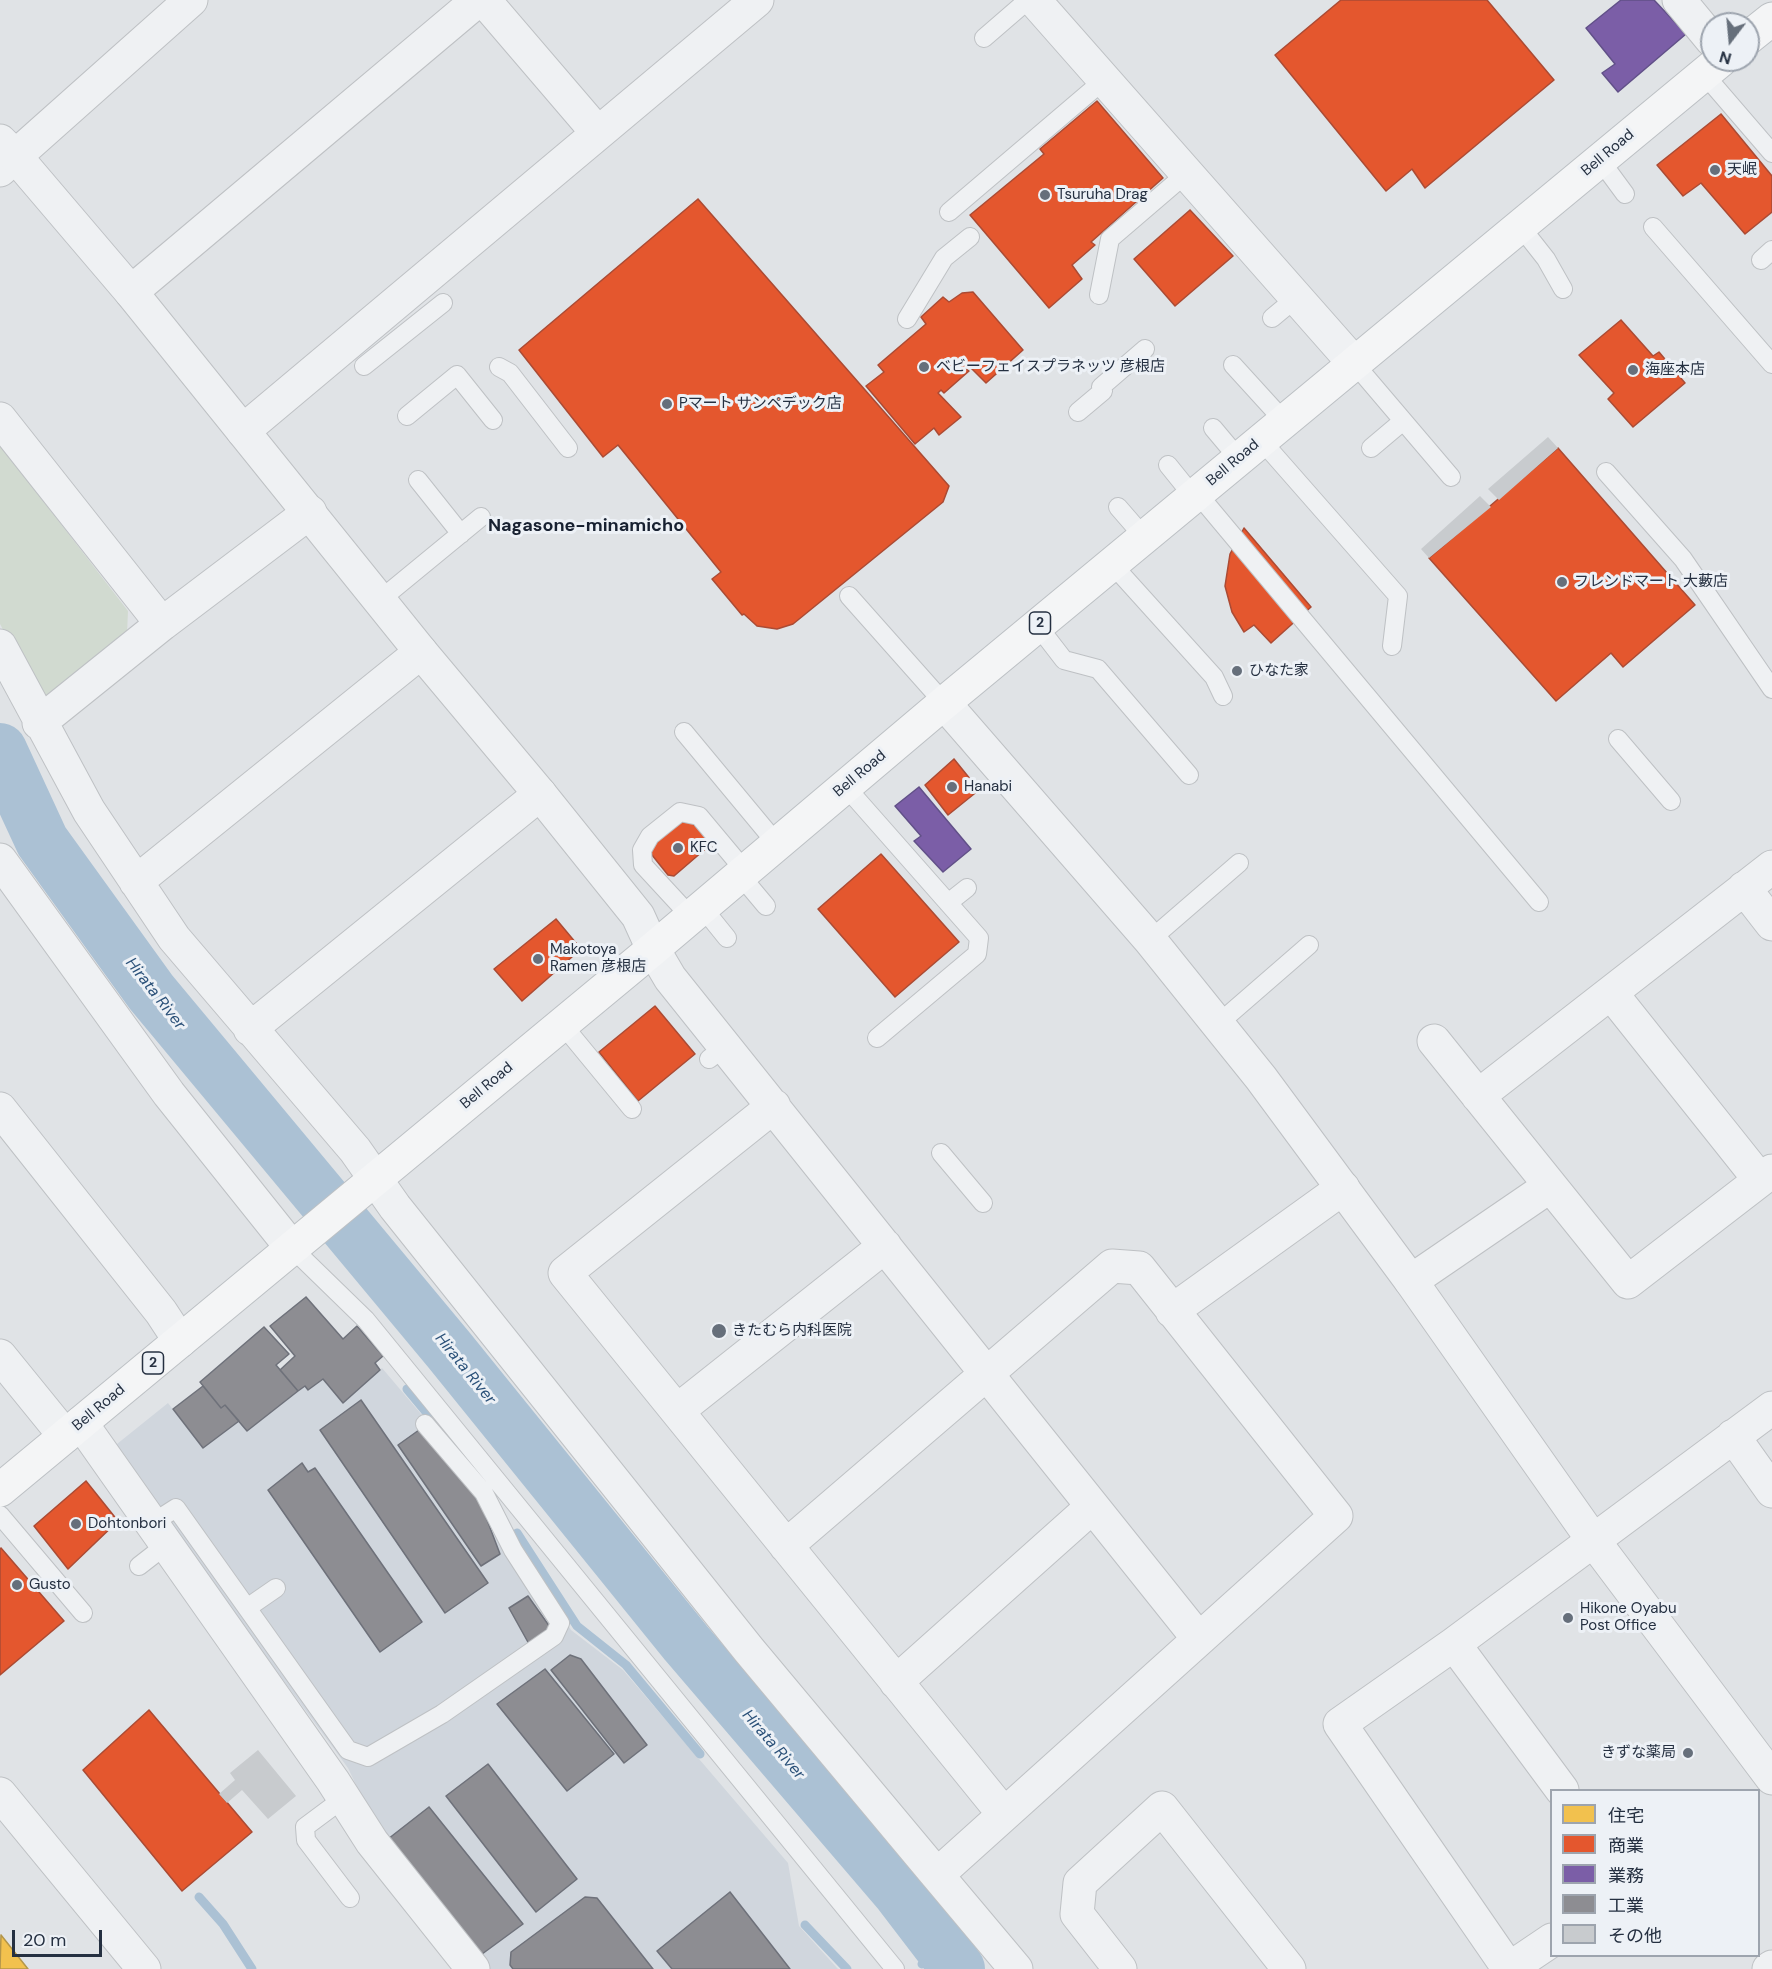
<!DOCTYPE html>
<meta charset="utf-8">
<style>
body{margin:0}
#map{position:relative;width:1772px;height:1969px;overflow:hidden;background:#e0e3e6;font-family:"DM Sans","Noto Sans JP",sans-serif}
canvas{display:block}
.legend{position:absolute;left:1550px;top:1789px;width:210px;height:168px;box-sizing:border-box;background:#edf1f6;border:2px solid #9da4ae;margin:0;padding:8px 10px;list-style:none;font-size:18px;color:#253041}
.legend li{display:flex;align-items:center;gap:12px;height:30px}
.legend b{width:30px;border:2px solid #9da4ae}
.north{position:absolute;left:1700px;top:12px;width:60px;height:60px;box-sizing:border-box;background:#edf1f6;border:2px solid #9da4ae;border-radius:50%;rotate:196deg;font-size:16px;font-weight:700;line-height:24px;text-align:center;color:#253041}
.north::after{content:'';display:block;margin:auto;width:21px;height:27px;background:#666f7b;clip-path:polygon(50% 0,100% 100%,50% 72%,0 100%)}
.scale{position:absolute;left:12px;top:1930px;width:90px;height:27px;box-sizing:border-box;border:3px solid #253041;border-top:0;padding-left:8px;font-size:18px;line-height:21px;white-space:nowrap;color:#253041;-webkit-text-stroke:4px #edf1f6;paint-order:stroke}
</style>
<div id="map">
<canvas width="1772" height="1969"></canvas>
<ul class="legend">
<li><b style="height:16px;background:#f2c14e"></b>住宅</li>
<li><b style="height:16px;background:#e4572e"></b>商業</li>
<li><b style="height:16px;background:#7b5ea7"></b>業務</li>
<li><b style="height:16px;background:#8d8d92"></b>工業</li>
<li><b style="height:16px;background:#c8cbce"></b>その他</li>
</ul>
<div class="north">N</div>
<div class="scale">20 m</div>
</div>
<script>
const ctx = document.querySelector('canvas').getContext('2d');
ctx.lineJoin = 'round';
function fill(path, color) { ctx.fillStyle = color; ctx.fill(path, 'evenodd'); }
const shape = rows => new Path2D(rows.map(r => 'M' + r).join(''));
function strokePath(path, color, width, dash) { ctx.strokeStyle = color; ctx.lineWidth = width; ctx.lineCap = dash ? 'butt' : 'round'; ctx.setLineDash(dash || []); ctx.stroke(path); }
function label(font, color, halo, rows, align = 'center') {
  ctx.font = font + ' "DM Sans","Noto Sans JP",sans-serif'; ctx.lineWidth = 6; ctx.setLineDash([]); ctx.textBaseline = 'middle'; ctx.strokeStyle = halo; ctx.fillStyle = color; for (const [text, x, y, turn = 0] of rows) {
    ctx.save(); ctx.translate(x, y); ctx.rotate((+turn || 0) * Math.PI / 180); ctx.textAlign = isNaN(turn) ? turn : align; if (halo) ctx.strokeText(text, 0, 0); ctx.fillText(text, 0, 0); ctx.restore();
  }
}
const built = shape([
 [382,1368,494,1500,571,1630,623,1670,788,1863,799,1926,838,1969,486,1969,380,1835,348,1768,112,1448,168,1403,203,1448,239,1421,247,1431,305,1386,309,1390,323,1379,343,1403]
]);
const green = shape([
 [0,445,128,611,127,634,50,700,39,697,0,624]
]);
const homes = shape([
 [1,1935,28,1969,0,1969,1,1935]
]);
const shops = shape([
 [1341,0,1487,0,1554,80,1425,188,1412,169,1386,191,1275,55,1341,0],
 [1097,101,1163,178,1091,242,1095,245,1072,265,1082,279,1049,308,970,215,1044,154,1040,149,1097,101],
 [1721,114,1772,176,1772,212,1745,234,1701,183,1683,196,1657,165,1721,114],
 [698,199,949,486,943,502,793,624,777,629,757,626,744,614,742,615,712,579,721,572,618,445,603,457,519,350,698,199],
 [1190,210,1233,256,1175,306,1134,259,1190,210],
 [973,292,1023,350,986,383,969,366,966,369,969,371,944,393,941,390,938,393,961,417,939,435,934,428,915,444,866,386,884,372,878,365,926,324,921,317,943,297,949,302,962,293,973,292],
 [1621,320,1653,356,1659,352,1685,383,1633,427,1608,399,1614,393,1579,355,1621,320],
 [1558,448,1695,605,1623,667,1611,653,1556,701,1429,558,1558,448],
 [1244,528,1311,607,1271,643,1254,625,1244,632,1232,612,1225,586,1230,554,1244,528],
 [954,759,979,790,948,815,925,785,954,759],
 [681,819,689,820,710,840,710,845,674,876,668,875,648,850,681,819],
 [881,854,959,942,895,997,818,909,881,854],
 [556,919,581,949,522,1001,494,969,556,919],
 [655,1006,695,1054,638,1101,599,1052,655,1006],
 [86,1481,118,1521,68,1569,34,1526,86,1481],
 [1,1548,64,1621,0,1675,0,1549,1,1548],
 [149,1710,252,1832,182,1891,83,1770,149,1710]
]);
const offices = shape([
 [1621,0,1654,0,1686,34,1618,92,1602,73,1615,64,1586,28,1621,0],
 [919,787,971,849,943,872,914,841,921,836,895,806,919,787]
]);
const industry = shape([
 [306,1297,343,1339,357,1326,383,1356,375,1363,380,1370,343,1403,323,1379,308,1390,305,1386,298,1391,280,1370,295,1356,270,1326,306,1297],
 [264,1327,289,1354,276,1365,298,1391,247,1431,225,1405,221,1408,200,1382,264,1327],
 [203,1386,221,1408,225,1405,239,1421,203,1448,173,1409,203,1386],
 [361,1400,488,1583,445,1613,320,1430,361,1400],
 [419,1430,478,1496,500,1554,481,1566,398,1445,419,1430],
 [302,1463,308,1472,315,1468,422,1622,380,1652,268,1490,302,1463],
 [528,1596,550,1627,529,1644,509,1608,528,1596],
 [570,1655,581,1659,647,1745,624,1763,551,1670,570,1655],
 [545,1669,614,1754,567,1791,497,1704,545,1669],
 [488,1764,577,1879,536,1912,446,1796,488,1764],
 [429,1807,523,1924,478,1957,388,1839,429,1807],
 [730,1892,790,1969,672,1969,657,1951,730,1892],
 [585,1897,597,1898,653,1969,513,1969,510,1965,511,1952,585,1897]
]);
const stream = shape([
 [407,1389,432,1419],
 [517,1533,577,1626,626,1665,700,1754],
 [199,1897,223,1924,252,1969],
 [805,1925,847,1969],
 [922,1964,941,1947]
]);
const river = shape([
 [0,750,42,841,151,992,449,1350,686,1643,900,1893,958,1969]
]);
const building = shape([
 [1548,437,1558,448,1499,500,1488,489],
 [1480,496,1491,507,1429,558,1421,549],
 [258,1750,296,1796,268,1819,242,1790,227,1803,219,1794,235,1780,230,1773]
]);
const service = shape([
 [984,38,1028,0],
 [1704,74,1772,153],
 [1600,160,1625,194],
 [949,212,1104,80],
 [1520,226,1546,259,1563,289],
 [1653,227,1772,364],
 [1761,260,1772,250],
 [1099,295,1110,239,1187,173],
 [1272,318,1296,298],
 [907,319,944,258,970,237],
 [1354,363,1451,477],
 [1233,365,1284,421],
 [364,366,443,303],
 [499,367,510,373,568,448],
 [1101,387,1145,349],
 [1078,412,1103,391],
 [407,416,457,375,493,420],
 [1213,428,1239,459],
 [1261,440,1398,596,1392,646],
 [1371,448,1403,421],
 [1168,465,1193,496],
 [1606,472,1683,559,1772,689],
 [418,480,461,534],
 [1197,493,1539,902],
 [1118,507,1144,537],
 [1112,564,1214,677,1223,696],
 [849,596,944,703],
 [380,600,481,517],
 [1037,625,1064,660,1098,669,1189,775],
 [684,732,777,844],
 [1618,739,1671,801],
 [845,786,979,938,977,954,877,1038],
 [740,875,766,906],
 [948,903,967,888],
 [702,907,727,938],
 [691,917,643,865,642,850,650,836,680,812,699,816,745,871],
 [1150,940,1239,863],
 [562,1024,632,1109],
 [1218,1024,1309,945],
 [709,1059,726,1046],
 [941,1153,983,1203],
 [292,1248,366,1320,895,1969],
 [0,1515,83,1613],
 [151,1524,176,1508,348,1750,368,1757,442,1714,554,1636,560,1623,513,1550,484,1493,425,1424],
 [139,1566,166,1545],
 [247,1608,276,1588],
 [344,1798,305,1827,306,1840,350,1898]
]);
const minor = shape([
 [484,0,597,132],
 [1679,0,1712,40],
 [0,170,191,0],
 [131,292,478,0],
 [0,419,162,624],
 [243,431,757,0],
 [0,646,89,811,174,938,355,1150,395,1207,749,1650,937,1875,1336,1516,1139,1268,1112,1266,786,1546],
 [39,723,162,624,310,512],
 [0,860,169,1094,292,1248],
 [136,882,421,652],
 [1744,888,1772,924],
 [653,949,670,978,1198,1638],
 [1611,993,1760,1180],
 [250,1029,540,794],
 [1434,1041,1628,1282,1772,1171],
 [1478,1096,1772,867],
 [774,1106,565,1273,1003,1813],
 [0,1109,161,1312,180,1341],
 [1411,1281,1550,1186],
 [1172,1311,1343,1188],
 [0,1356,65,1436],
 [677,1411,885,1246],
 [81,1423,333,1781,372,1842,473,1969],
 [1733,1436,1772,1491],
 [1454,1644,1562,1790],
 [896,1682,1092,1507],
 [0,1794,144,1969],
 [937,1875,1016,1969],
 [1120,1969,1077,1914,1080,1883,1162,1808,1289,1969],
 [1509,1969,1340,1724,1454,1644,1772,1408],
 [1509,1969,1552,1940],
 [1769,1969,1772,1967]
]);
const tertiary = shape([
 [1034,0,1354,363],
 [0,141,16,157,131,292,421,652,540,794,638,916,653,949],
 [944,703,1150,940,1261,1078,1411,1281,1593,1540,1772,1778]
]);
const primary = shape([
 [1748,38,1772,19],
 [0,1490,653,949,944,703,1721,60]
]);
const markers = [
 [1715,170,6,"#666f7b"],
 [1045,195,6,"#666f7b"],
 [924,367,6,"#666f7b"],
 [1633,370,6,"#666f7b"],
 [667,404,6,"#666f7b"],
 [1562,582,6,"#666f7b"],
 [1237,671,6,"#666f7b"],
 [952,787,6,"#666f7b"],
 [678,848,6,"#666f7b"],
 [538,959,6,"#666f7b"],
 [719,1331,8,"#666f7b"],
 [76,1524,6,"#666f7b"],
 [17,1585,6,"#666f7b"],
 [1568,1618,6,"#666f7b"],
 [1688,1753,6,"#666f7b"]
];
const shields = [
 [1040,623,21],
 [153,1363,21]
];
const shieldNames = [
 ["2",1040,623],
 ["2",153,1363]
];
const streetNames = [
 ["Bell Road",1608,153,-40],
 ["Bell Road",1233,463,-40],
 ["Bell Road",860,774,-40],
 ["Bell Road",487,1086,-40],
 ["Bell Road",99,1408,-40]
];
const poiNames = [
 ["天岷",1727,170],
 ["Tsuruha Drag",1057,195],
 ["ベビーフェイスプラネッツ 彦根店",936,367],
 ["海座本店",1645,370],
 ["Pマート サンペデック店",679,404],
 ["フレンドマート 大藪店",1574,582],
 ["ひなた家",1249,671],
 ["Hanabi",964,787],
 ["KFC",690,848],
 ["Makotoya",550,950],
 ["Ramen 彦根店",550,967],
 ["きたむら内科医院",732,1331],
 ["Dohtonbori",88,1524],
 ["Gusto",29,1585],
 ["Hikone Oyabu",1580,1609],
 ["Post Office",1580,1626],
 ["きずな薬局",1676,1753,"right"]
];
const waterNames = [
 ["Hirata River",155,994,52],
 ["Hirata River",465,1369,51],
 ["Hirata River",773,1745,49]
];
const quarterNames = [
 ["Nagasone-minamicho",586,526]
];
fill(built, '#d0d6dd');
fill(green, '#d1dad0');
fill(homes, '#f2c14e');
strokePath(homes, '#b4964a', 1.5);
fill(shops, '#e4572e');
strokePath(shops, '#ab4b34', 1.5);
fill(offices, '#7b5ea7');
strokePath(offices, '#615088', 1.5);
fill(industry, '#8d8d92');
strokePath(industry, '#6e717a', 1.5);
strokePath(stream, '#abc1d4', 9);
strokePath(river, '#abc1d4', 54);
fill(building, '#c8cbce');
strokePath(service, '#bec1c4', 20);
strokePath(minor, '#bec1c4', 35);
strokePath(tertiary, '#bec1c4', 35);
strokePath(primary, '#bcc0c4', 35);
strokePath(service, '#eff1f3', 18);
strokePath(minor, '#eff1f3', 33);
strokePath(tertiary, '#eff1f3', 33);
strokePath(primary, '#f4f5f6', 33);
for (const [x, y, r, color] of markers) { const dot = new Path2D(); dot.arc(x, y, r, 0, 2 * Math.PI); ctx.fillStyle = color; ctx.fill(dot); strokePath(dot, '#edf1f6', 2); }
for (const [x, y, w] of shields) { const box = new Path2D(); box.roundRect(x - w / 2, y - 11, w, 22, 4.5); ctx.fillStyle = '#edf1f6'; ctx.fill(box); strokePath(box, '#253041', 1.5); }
label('bold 14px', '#253041', null, shieldNames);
label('15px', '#253041', '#edf1f6', streetNames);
label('15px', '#253041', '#edf1f6', poiNames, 'left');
label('italic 16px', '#2b5179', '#edf1f6', waterNames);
label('bold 18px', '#182131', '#edf1f6', quarterNames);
</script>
